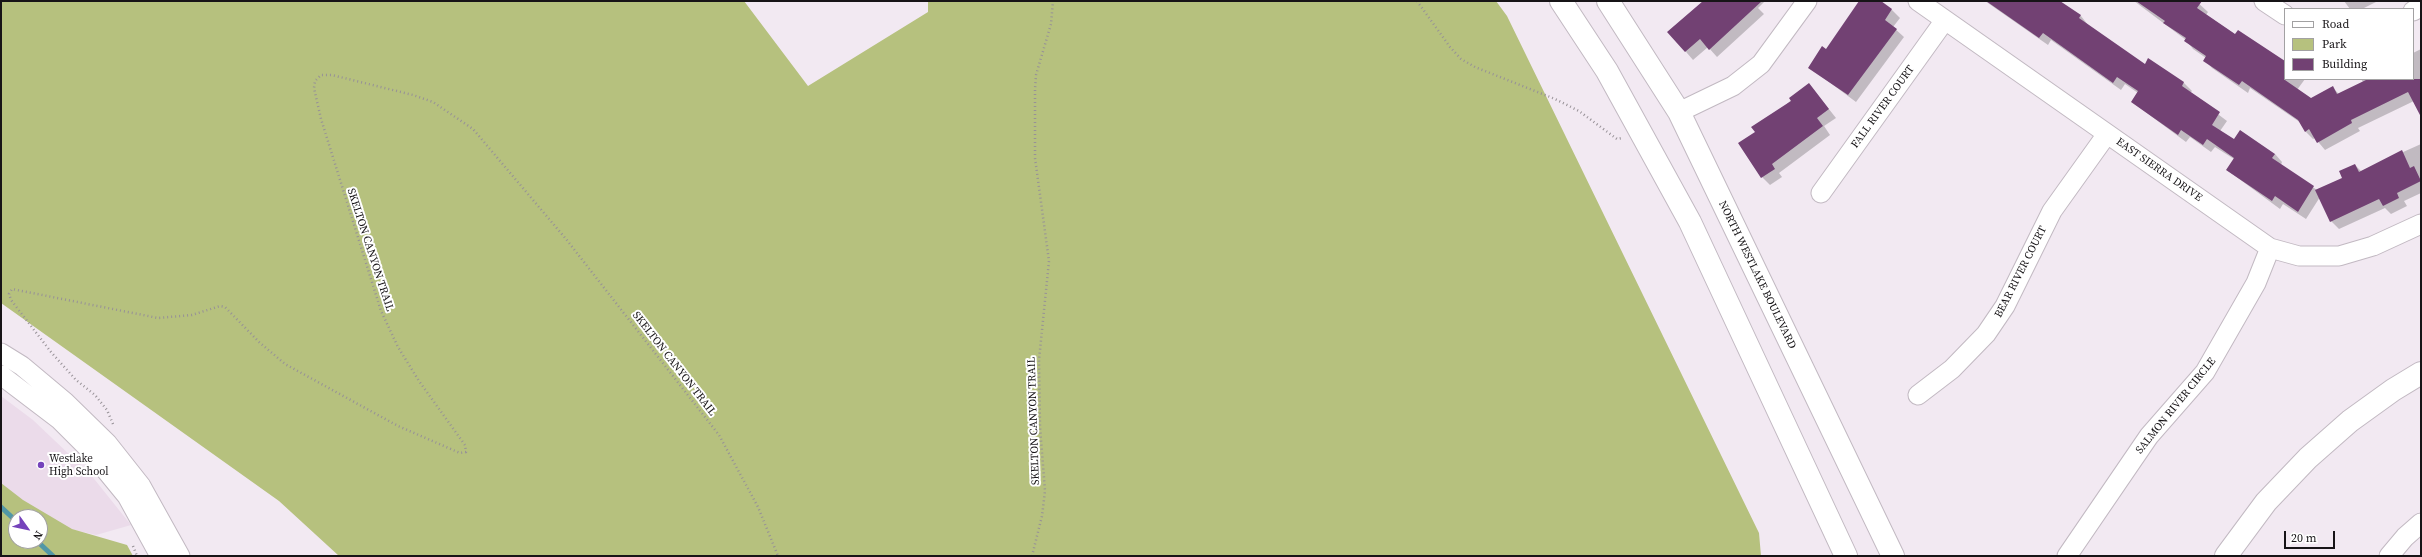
<!DOCTYPE html>
<style>
body{margin:0}
#map{position:relative;width:2422px;height:557px;overflow:hidden;background:#f2e9f2;font-family:"Source Serif 4",serif}
canvas{display:block}
.frame{position:absolute;inset:0;border:2px solid #171417;pointer-events:none}
.legend{position:absolute;left:2284px;top:8px;width:130px;height:72px;box-sizing:border-box;background:#fff;border:1px solid #a2a1a2;margin:0;padding:5px 7px;list-style:none;font-size:12px;color:#171417}
.legend li{display:flex;align-items:center;gap:8px;height:20px}
.legend b{width:20px;border:1px solid #a2a1a2}
.north{position:absolute;left:8px;top:509px;width:40px;height:40px;box-sizing:border-box;background:#fff;border:1px solid #a2a1a2;border-radius:50%;rotate:123deg;font-size:11px;font-weight:700;line-height:16px;text-align:center;color:#171417}
.north::after{content:'';display:block;margin:auto;width:14px;height:18px;background:#7543bb;clip-path:polygon(50% 0,100% 100%,50% 72%,0 100%)}
.scale{position:absolute;left:2284px;top:531px;width:51px;height:18px;box-sizing:border-box;border:2px solid #171417;border-top:0;padding-left:5px;font-size:12px;line-height:14px;white-space:nowrap;color:#171417;-webkit-text-stroke:3px #fff;paint-order:stroke}
</style>
<div id="map">
<canvas width="2422" height="557"></canvas>
<div class="frame"></div>
<ul class="legend">
<li><b style="height:5px;background:#fff"></b>Road</li>
<li><b style="height:11px;background:#b6c17e"></b>Park</li>
<li><b style="height:11px;background:#724173"></b>Building</li>
</ul>
<div class="north">N</div>
<div class="scale">20 m</div>
</div>
<script>
const ctx = document.querySelector('canvas').getContext('2d');
ctx.lineJoin = 'round';
function fill(path, color) { ctx.fillStyle = color; ctx.fill(path, 'evenodd'); }
const shape = rows => new Path2D(rows.map(r => 'M' + r).join(''));
function strokePath(path, color, width, dash) { ctx.strokeStyle = color; ctx.lineWidth = width; ctx.lineCap = dash ? 'butt' : 'round'; ctx.setLineDash(dash || []); ctx.stroke(path); }
function label(font, color, halo, rows, align = 'center') {
  ctx.font = font + ' "Source Serif 4",serif'; ctx.lineWidth = 4; ctx.setLineDash([]); ctx.textBaseline = 'middle'; ctx.strokeStyle = halo; ctx.fillStyle = color; for (const [text, x, y, turn = 0] of rows) {
    ctx.save(); ctx.translate(x, y); ctx.rotate((+turn || 0) * Math.PI / 180); ctx.textAlign = isNaN(turn) ? turn : align; if (halo) ctx.strokeText(text, 0, 0); ctx.fillText(text, 0, 0); ctx.restore();
  }
}
const built = shape([
 [1,396,33,420,91,475,131,525,96,535,40,522,40,517,1,513]
]);
const green = shape([
 [1,1,744,1,808,86,928,12,928,1,1496,1,1507,16,1759,533,1761,556,339,556,279,501,1,303],
 [1,483,23,500,72,529,127,545,133,556,1,556],
 [16,517,40,517,40,541,16,541]
]);
const shadow = shape([
 [1705,1,1765,1,1758,8,1764,14,1717,57,1708,47,1693,60,1669,32],
 [1860,1,1879,1,1892,10,1900,18,1893,27,1904,37,1856,102,1809,67,1826,50],
 [1985,1,2058,1,2081,16,2088,25,2145,65,2149,59,2184,83,2192,91,2190,93,2227,121,2220,131,2235,140,2275,154,2282,162,2281,165,2317,190,2343,179,2355,165,2361,171,2421,144,2421,193,2404,201,2407,206,2391,214,2385,208,2339,229,2331,221,2320,197,2306,219,2283,204,2280,209,2227,170,2234,159,2215,147,2211,152,2190,137,2186,142,2132,102,2138,93,2125,84,2121,90,2051,40,2048,45],
 [2134,1,2196,1,2208,12,2206,15,2236,35,2285,63,2285,79,2305,79,2297,90,2311,99,2333,88,2339,94,2363,82,2361,79,2413,79,2413,53,2421,49,2421,109,2414,101,2358,128,2360,131,2325,150,2315,138,2313,139,2305,131,2301,123,2250,88,2248,93,2212,68,2205,60,2206,58,2193,49,2186,40],
 [2344,1,2378,1,2362,9,2350,9],
 [1809,84,1836,118,1824,126,1830,135,1779,173,1782,177,1770,185,1762,177,1756,132]
]);
const stream = shape([
 [1,507,16,521],
 [37,541,53,556]
]);
const building = shape([
 [1703,1,1762,1,1709,50,1700,39,1685,52,1667,32],
 [1859,1,1881,1,1892,9,1885,20,1897,29,1848,95,1808,68,1822,46,1826,49],
 [1986,1,2060,1,2081,15,2079,18,2145,64,2148,58,2184,82,2182,86,2220,112,2212,125,2234,139,2240,130,2275,154,2272,158,2314,186,2298,212,2275,196,2272,201,2226,170,2234,158,2207,139,2203,145,2181,130,2178,135,2131,102,2138,91,2117,77,2113,83,2043,33,2039,38],
 [2136,1,2202,1,2197,8,2235,34,2238,30,2285,61,2285,80,2311,98,2333,86,2337,94,2368,79,2421,79,2421,117,2408,92,2351,120,2352,123,2317,143,2309,129,2305,132,2298,120,2242,81,2239,85,2203,61,2206,56,2184,41,2186,38,2163,23,2165,21],
 [1809,83,1829,109,1817,118,1823,126,1772,164,1775,169,1761,178,1738,143,1755,132,1751,127,1791,101,1789,98],
 [2402,150,2410,168,2414,166,2421,181,2397,193,2399,198,2383,206,2379,199,2330,222,2315,190,2342,178,2339,171,2355,164,2359,172]
]);
const path = shape([
 [1417,1,1450,47,1461,59,1475,67,1555,99,1579,111,1617,139,1622,138],
 [113,424,107,410,95,395,76,380,51,352,11,300,9,294,12,289,158,318,192,315,220,306,225,307,259,342,285,364,398,426,460,453,466,452,465,445,419,381,398,347,381,311,321,119,314,88,315,81,321,75,332,75,413,95,433,102,473,129,566,239,719,435,758,507,778,556],
 [133,546,137,556],
 [1032,556,1042,516,1045,491,1040,427,1039,360,1049,261,1035,158,1035,89,1036,75,1051,24,1053,1]
]);
const minor = shape([
 [1918,1,2270,248,2299,256,2339,256,2373,246,2421,224],
 [2264,1,2285,15],
 [2413,11,2421,7],
 [1679,112,1733,86,1761,64,1807,1],
 [1821,193,1945,20],
 [1,353,22,366,65,402,107,443,141,486,180,556],
 [1,375,60,420,86,446,127,496,160,556],
 [1918,395,1952,369,1986,334,2005,306,2052,211,2107,134],
 [2067,556,2149,436,2205,372,2256,283,2270,248],
 [2389,556,2405,537,2421,523]
]);
const secondary = shape([
 [1561,1,1607,71,1690,222,1846,556],
 [1608,1,1679,112,1893,556],
 [2226,556,2266,502,2308,458,2350,421,2393,390,2421,373]
]);
const markers = [
 [41,465,4,"#7543bb"]
];
const streetNames = [
 ["FALL RIVER COURT",1883,107,-54],
 ["EAST SIERRA DRIVE",2159,170,35],
 ["SKELTON CANYON TRAIL",370,250,72],
 ["BEAR RIVER COURT",2021,272,-63],
 ["NORTH WESTLAKE BOULEVARD",1757,275,64],
 ["SKELTON CANYON TRAIL",674,364,52],
 ["SALMON RIVER CIRCLE",2176,406,-51],
 ["SKELTON CANYON TRAIL",1034,421,-92]
];
const poiNames = [
 ["Westlake",49,459],
 ["High School",49,472]
];
fill(built, '#ebdbea');
fill(green, '#b6c17e');
fill(shadow, '#0003');
strokePath(stream, '#5297a6', 5);
fill(building, '#724173');
strokePath(minor, '#c2b9c2', 21);
strokePath(secondary, '#c2b9c2', 24);
strokePath(path, '#979197', 2.5, [1, 3]);
strokePath(minor, '#fff', 19);
strokePath(secondary, '#fff', 22);
for (const [x, y, r, color] of markers) { const dot = new Path2D(); dot.arc(x, y, r, 0, 2 * Math.PI); ctx.fillStyle = color; ctx.fill(dot); strokePath(dot, '#fff', 1.5); }
label('11px', '#171417', '#fff', streetNames);
label('11px', '#171417', '#fff', poiNames, 'left');
</script>
